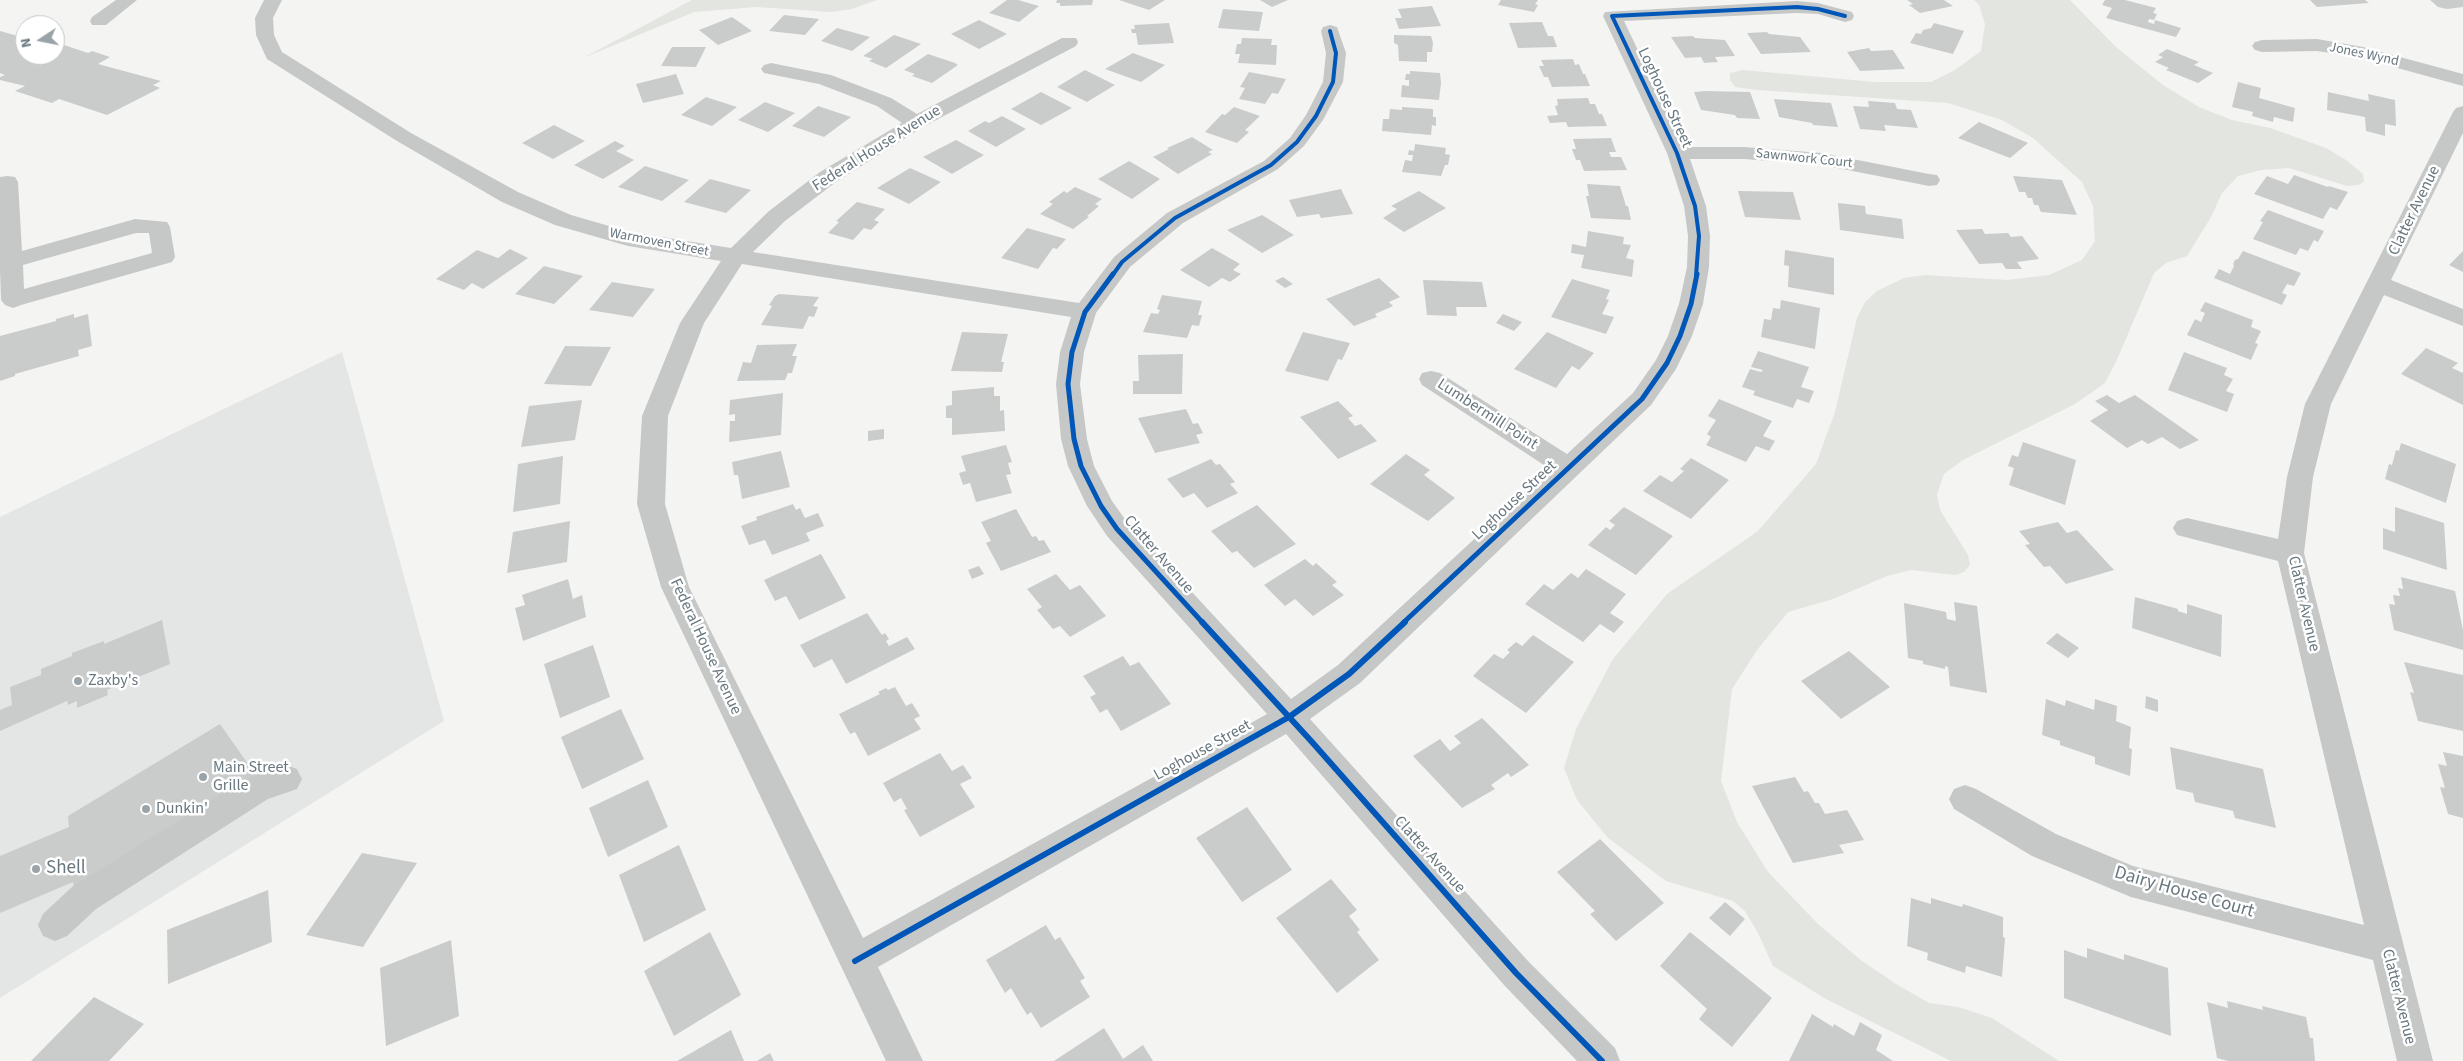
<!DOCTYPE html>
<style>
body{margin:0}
#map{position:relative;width:2463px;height:1061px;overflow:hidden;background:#f4f4f3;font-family:"Source Sans 3",sans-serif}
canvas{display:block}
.north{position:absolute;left:15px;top:15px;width:50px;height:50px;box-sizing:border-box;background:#fff;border:1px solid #c3c9cc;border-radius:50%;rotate:259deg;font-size:14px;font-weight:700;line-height:20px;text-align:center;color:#68777f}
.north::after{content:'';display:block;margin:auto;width:18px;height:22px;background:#99a3a8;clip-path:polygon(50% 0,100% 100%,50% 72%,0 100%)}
</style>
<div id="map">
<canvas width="2463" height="1061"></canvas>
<div class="north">N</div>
</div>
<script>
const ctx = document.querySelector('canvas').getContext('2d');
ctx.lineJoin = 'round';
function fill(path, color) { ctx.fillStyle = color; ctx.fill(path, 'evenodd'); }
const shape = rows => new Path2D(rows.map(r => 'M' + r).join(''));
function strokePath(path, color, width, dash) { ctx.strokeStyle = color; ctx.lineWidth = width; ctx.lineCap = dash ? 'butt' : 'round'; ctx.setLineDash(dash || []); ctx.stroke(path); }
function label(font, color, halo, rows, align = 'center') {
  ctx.font = font + ' "Source Sans 3",sans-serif'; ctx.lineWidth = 5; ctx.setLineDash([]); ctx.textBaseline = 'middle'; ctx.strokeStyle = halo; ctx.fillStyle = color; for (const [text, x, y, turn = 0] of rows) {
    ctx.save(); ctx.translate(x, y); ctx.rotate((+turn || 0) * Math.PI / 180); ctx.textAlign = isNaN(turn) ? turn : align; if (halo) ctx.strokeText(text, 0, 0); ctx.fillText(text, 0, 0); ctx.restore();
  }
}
const built = shape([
 [342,352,444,721,0,998,0,517]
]);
const green = shape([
 [692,0,877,0,852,9,831,12,756,7,694,12,583,58],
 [1974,0,2070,0,2116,47,2163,85,2199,107,2232,120,2270,128,2326,148,2346,160,2363,174,2364,182,2358,185,2347,186,2289,168,2261,170,2238,176,2222,193,2211,217,2187,256,2166,263,2154,273,2116,362,2105,383,2075,404,1963,460,1944,474,1937,494,1940,510,1968,555,1970,565,1964,572,1955,575,1911,570,1887,576,1833,599,1788,612,1757,650,1732,689,1721,781,1737,822,1768,872,1819,925,1862,961,1896,984,1929,1003,1958,1007,1992,1018,2059,1061,1951,1061,1826,999,1773,966,1758,933,1745,911,1733,901,1666,881,1608,838,1577,800,1564,768,1576,729,1613,659,1667,594,1758,531,1816,464,1835,412,1857,318,1865,302,1877,291,1904,278,1925,275,2007,280,2049,275,2082,260,2095,241,2093,206,2082,182,2033,138,2002,120,1948,103,1757,90,1735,87,1730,80,1730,73,1743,70,1875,82,1931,82,1955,70,1981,51,1985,24,1979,5]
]);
const building = shape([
 [1007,0,1018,0,1039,6,1019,22,989,13],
 [1057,0,1093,0,1092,5,1060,6,1060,3,1056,3],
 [1119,0,1165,0,1149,10],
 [1260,0,1288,0,1272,7],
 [1501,0,1538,0,1535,4,1538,5,1534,12,1498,5],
 [1907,0,1944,0,1953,6,1920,13,1909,5,1913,4],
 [2105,0,2125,0,2156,8,2153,13,2157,14,2154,20,2149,19,2148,22,2154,24,2155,20,2181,28,2176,37,2106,18,2112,8,2102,5],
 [2310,0,2365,0,2369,3,2317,7],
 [2430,0,2463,0,2463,7,2447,9,2438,7],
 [1432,6,1441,26,1399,29,1395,18,1402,18,1398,9],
 [1223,9,1263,12,1259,31,1218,28],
 [784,15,819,19,805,35,769,31],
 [732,17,752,31,718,45,699,30],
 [979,20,1007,34,979,49,951,34],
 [1542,22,1548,36,1553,36,1557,47,1518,48,1509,23],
 [1169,23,1174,43,1138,45,1136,33,1132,33,1131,29,1135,29,1134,25],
 [1934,23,1964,31,1953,54,1910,43,1916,33,1921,34,1923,30,1931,28],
 [837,28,870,37,852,51,821,41],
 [0,31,25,38,25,55,55,55,55,49,64,45,88,53,92,51,110,57,98,64,161,81,153,85,160,88,107,115,59,99,52,103,15,91,25,86,0,80,0,77,5,75,0,73],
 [1767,32,1769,34,1800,37,1811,52,1761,54,1747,33],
 [894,35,921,44,886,68,869,61,873,59,863,56],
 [1394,35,1431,36,1433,43,1432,52,1427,52,1427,62,1399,61,1398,45,1394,43],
 [1693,36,1695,38,1725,40,1735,56,1715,57,1718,62,1704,63,1701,57,1685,58,1671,37],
 [1242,38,1272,39,1271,45,1277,45,1276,65,1238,63,1240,54,1235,54,1237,44,1241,44],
 [672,47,706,47,696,67,661,66],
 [1869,48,1871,51,1893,50,1905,69,1860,71,1847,52],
 [2167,49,2199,62,2194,65,2213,73,2198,83,2166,70,2169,68,2155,62,2163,57,2158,55],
 [1133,53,1165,65,1141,82,1105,69],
 [928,54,955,63,958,65,932,83,912,76,915,74,904,70],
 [1573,59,1575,65,1579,64,1583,74,1585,74,1590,86,1552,87,1548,77,1544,77,1539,66,1544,66,1541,60],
 [1085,70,1115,85,1087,102,1057,87],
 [1410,71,1440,73,1441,83,1439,100,1401,97,1402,85,1409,86,1409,80,1405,80,1406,74,1410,74],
 [1249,72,1286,79,1278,94,1272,93,1265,104,1239,99,1245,88,1240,87],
 [676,74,684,94,643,103,636,84],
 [2238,82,2261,88,2259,98,2295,108,2293,122,2274,117,2273,122,2252,116,2253,112,2232,107],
 [1705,91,1750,92,1760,119,1737,118,1735,115,1701,110,1694,92],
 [1041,92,1072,108,1041,125,1011,109],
 [2328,92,2369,101,2368,94,2395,100,2396,126,2385,124,2385,136,2366,131,2365,117,2327,110],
 [706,97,737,107,712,126,681,115],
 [1588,98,1590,104,1595,104,1599,114,1602,114,1607,126,1568,127,1566,122,1550,123,1547,116,1558,115,1555,106,1558,105,1557,99],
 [1774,99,1831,103,1838,127,1813,125,1812,123,1779,117],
 [1868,101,1895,103,1897,109,1911,110,1918,128,1884,125,1886,131,1860,129,1853,106,1869,107],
 [765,102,795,113,768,132,738,120],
 [818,106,851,117,824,137,792,126],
 [1234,107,1260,116,1245,130,1249,132,1237,143,1205,132,1222,114,1225,115],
 [1402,107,1433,109,1433,117,1436,117,1436,126,1432,125,1431,135,1382,131,1383,119,1389,119,1390,109,1402,110],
 [1002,116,1026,129,996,147,968,131,985,121,989,123],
 [1979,122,2028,143,2010,158,1958,138],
 [554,125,585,141,553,159,522,143],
 [1192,137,1213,150,1208,152,1212,154,1178,174,1153,157,1169,149,1167,148],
 [1611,138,1616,152,1609,152,1611,157,1621,157,1627,170,1584,171,1580,160,1576,160,1572,149,1576,149,1573,139],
 [956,140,984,155,952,174,923,157],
 [615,141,625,146,616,151,634,160,603,179,574,165],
 [1415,144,1446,148,1445,154,1450,155,1448,165,1445,165,1441,176,1402,172,1405,160,1412,161,1413,155,1408,155,1409,150,1414,151],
 [1129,161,1160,179,1132,199,1098,179],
 [645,166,689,180,662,201,618,187],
 [910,168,941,182,909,204,877,188],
 [2294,175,2328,187,2329,186,2348,192,2337,210,2330,207,2323,219,2254,194,2267,176,2288,184],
 [2013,176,2062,180,2077,215,2041,212,2038,205,2034,205,2032,198,2028,198,2025,192,2019,192],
 [710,179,751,190,726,213,684,202],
 [1587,184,1620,186,1626,206,1628,206,1631,220,1591,218,1586,196,1589,196],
 [1075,187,1102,199,1095,204,1099,206,1087,216,1089,217,1073,229,1040,214,1053,204,1049,202,1064,191,1067,193],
 [1341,189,1353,214,1321,218,1319,214,1297,217,1289,200],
 [1419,191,1446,208,1404,232,1383,218,1397,209,1391,206],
 [1738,191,1793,192,1801,220,1745,217],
 [857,202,885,209,874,220,879,222,871,230,864,228,853,240,828,233,839,222,836,221],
 [1838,203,1865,206,1866,214,1902,219,1904,239,1840,230],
 [2268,210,2324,231,2318,242,2314,240,2308,251,2300,248,2296,255,2253,239,2263,222,2260,221],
 [1262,215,1294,235,1262,253,1227,230],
 [1027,228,1066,239,1057,249,1053,248,1038,269,1001,258],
 [1982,229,1985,234,2008,233,2011,237,2022,236,2039,259,2017,262,2022,269,2006,269,2002,263,1979,264,1956,230],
 [1588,231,1624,237,1623,244,1631,245,1626,258,1634,260,1632,277,1581,268,1584,255,1571,253,1572,244,1586,247],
 [1212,248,1240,264,1233,270,1241,274,1230,282,1222,278,1209,287,1180,270],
 [510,249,528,258,483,289,472,283,464,290,436,279,477,250,498,258],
 [1785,250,1834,258,1834,295,1788,287,1789,266,1784,265],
 [2243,251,2301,273,2294,286,2287,284,2282,293,2287,295,2282,305,2214,278,2219,269,2230,274,2234,266,2233,264,2235,260,2238,259],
 [2463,251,2463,272,2449,265],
 [544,266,583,276,554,304,515,294],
 [1283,277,1293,284,1285,288,1275,281],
 [1379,278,1400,297,1389,302,1393,306,1375,314,1377,317,1354,326,1326,299],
 [1572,279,1610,290,1606,299,1609,300,1602,314,1614,317,1606,334,1551,317],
 [1423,280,1482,282,1487,307,1456,307,1457,316,1427,315],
 [612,282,655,289,633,317,589,310],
 [779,294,819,297,813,306,818,307,814,317,809,316,803,329,761,325,772,306,769,305,775,296],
 [1162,295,1202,301,1198,315,1202,315,1199,326,1192,325,1187,338,1143,332,1151,313,1158,314,1160,310,1157,309],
 [1781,300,1820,308,1815,349,1761,337,1764,319,1771,320,1773,308,1780,309],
 [2205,302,2253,320,2251,327,2261,331,2255,343,2258,344,2251,360,2187,335,2195,319,2201,322,2205,313,2200,311],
 [74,314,74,318,88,314,92,346,78,350,79,356,15,374,15,376,0,381,0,336,56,321,56,319],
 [1503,314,1522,322,1514,331,1496,323],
 [962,332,1008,334,1001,362,1004,362,1002,372,951,371],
 [1303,332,1350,343,1342,360,1338,359,1328,381,1285,371],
 [1547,332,1594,353,1579,370,1572,366,1556,388,1514,369],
 [797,344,792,356,797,356,792,373,788,373,785,380,737,381,743,362,751,363,757,345],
 [565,346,611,347,591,386,544,384],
 [2426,348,2458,363,2452,368,2463,373,2463,405,2401,374],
 [1758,351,1809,367,1801,387,1814,391,1809,403,1797,399,1793,408,1753,395,1755,391,1742,387,1750,369,1761,372,1763,370,1751,367],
 [2184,352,2227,368,2224,375,2233,379,2226,391,2234,394,2227,412,2168,390],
 [1183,354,1182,394,1133,394,1133,381,1139,381,1138,355],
 [994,387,994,396,1000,396,1000,411,1004,410,1005,431,952,435,952,418,946,418,946,406,952,405,952,391],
 [783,393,781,435,729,442,730,421,735,421,735,414,729,415,730,400],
 [2107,395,2119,403,2135,395,2199,440,2180,449,2162,437,2148,444,2142,440,2127,448,2090,421,2108,410,2095,401],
 [1719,399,1772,421,1763,436,1775,441,1769,451,1756,446,1746,462,1706,445,1711,437,1707,434,1716,420,1708,416],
 [582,400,575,440,521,447,529,406],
 [1338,401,1353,416,1348,418,1355,426,1361,424,1377,441,1338,459,1300,417],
 [1186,409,1193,424,1198,423,1203,433,1196,435,1200,443,1155,453,1138,418],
 [884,429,884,439,868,441,868,431],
 [2023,442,2076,460,2065,505,2009,485,2014,468,2008,466,2012,455,2018,457],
 [2401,443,2456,464,2446,503,2385,479,2389,464,2392,465,2396,450,2399,451],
 [1006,445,1012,462,1008,463,1011,474,1006,475,1012,493,976,502,970,483,963,485,959,473,966,471,961,456],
 [781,451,790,487,742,499,738,475,734,475,732,462],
 [1406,454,1430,470,1424,475,1455,498,1428,521,1370,484],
 [563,456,560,504,513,512,518,464],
 [1691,458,1729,480,1691,519,1643,491,1660,475,1672,482,1684,471,1680,469],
 [1211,459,1216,465,1220,464,1235,482,1230,484,1238,493,1207,508,1194,493,1183,498,1167,479],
 [793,504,796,510,800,508,805,518,818,513,824,526,806,533,810,541,772,555,765,540,749,545,741,526,757,520,756,517],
 [1257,505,1296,544,1254,568,1237,551,1232,553,1211,531],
 [1624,507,1673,536,1636,575,1588,545,1606,527,1610,530,1615,525,1609,521],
 [2395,507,2444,523,2447,570,2383,549,2383,528,2395,532],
 [1016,509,1032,537,1036,536,1039,541,1044,540,1051,552,1001,571,986,543,991,541,981,522],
 [570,521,567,562,507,573,513,532],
 [2058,522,2067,533,2077,530,2114,570,2066,584,2050,566,2044,567,2025,545,2030,544,2019,531],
 [821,554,846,598,799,620,786,596,775,601,764,580],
 [1305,559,1313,566,1316,563,1337,582,1332,585,1344,595,1313,616,1295,599,1285,606,1264,585],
 [979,566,984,574,972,579,968,570],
 [1586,569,1626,594,1610,613,1624,622,1614,633,1600,624,1583,642,1525,604,1544,584,1553,590,1571,573,1578,578],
 [1056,574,1070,590,1080,585,1106,616,1070,637,1060,626,1053,629,1037,610,1042,607,1027,589],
 [2401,577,2455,591,2463,630,2463,650,2394,630,2389,604,2395,605,2393,595,2400,596,2398,588,2403,589],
 [568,579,573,599,582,595,586,617,523,641,515,608,525,605,522,595],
 [2135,597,2178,609,2178,611,2187,614,2187,604,2222,615,2221,657,2132,628],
 [1954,602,1977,606,1987,693,1950,686,1948,667,1945,666,1945,669,1923,664,1923,661,1908,658,1904,603,1946,612,1947,619,1956,621],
 [867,613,882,635,885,633,889,639,886,641,889,646,907,637,915,649,846,684,832,659,814,668,800,645],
 [162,620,170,664,107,690,108,695,77,708,77,701,68,705,67,701,0,731,0,710,12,705,10,687,41,675,41,669,72,656,72,653,104,641,104,644],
 [2057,633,2079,648,2068,658,2046,643],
 [1533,635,1574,662,1526,713,1473,676,1494,654,1503,659,1510,652,1507,650,1516,642,1522,646],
 [593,645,610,697,560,718,544,664],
 [1849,651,1890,687,1841,719,1801,681],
 [1123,656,1130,666,1139,662,1171,704,1121,731,1107,709,1100,713,1090,697,1096,694,1083,676],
 [2404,662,2463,675,2463,731,2418,721,2410,692,2414,693],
 [895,687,906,706,912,703,920,716,914,719,921,729,868,756,855,732,850,734,839,714,880,694,878,692,886,688,888,690],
 [2146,696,2158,700,2158,712,2145,708],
 [2046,699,2065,706,2066,700,2094,710,2095,699,2117,706,2116,721,2131,727,2129,748,2132,749,2130,776,2095,764,2095,757,2060,745,2060,741,2042,735],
 [621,709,644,759,582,789,561,737],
 [1482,718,1529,765,1511,777,1508,773,1491,785,1495,789,1462,808,1413,756,1440,739,1450,751,1461,743,1454,736],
 [220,724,257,777,74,893,73,882,0,913,0,856,69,827,68,816],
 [2170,747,2263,769,2276,828,2235,818,2233,811,2195,802,2193,793,2176,789],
 [2443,752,2463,756,2463,818,2448,814,2440,787,2445,788,2438,764,2447,766],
 [940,753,952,771,963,765,972,778,960,784,975,807,920,837,904,810,907,809,901,798,894,802,883,783],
 [1795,777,1804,792,1808,791,1815,803,1819,803,1825,814,1847,810,1864,840,1839,845,1844,853,1793,863,1752,786],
 [648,780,668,827,608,857,589,808],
 [1247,807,1292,870,1242,902,1196,838],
 [1600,839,1664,903,1616,941,1590,914,1595,911,1557,872],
 [679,845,706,910,644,942,619,875],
 [362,853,417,863,363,947,306,935],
 [1331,879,1357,910,1349,916,1360,930,1357,932,1379,960,1337,993,1276,918],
 [268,890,272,942,168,984,167,930],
 [1911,898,1931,904,1931,898,1962,907,1963,904,2003,917,2003,937,2005,938,2002,977,1966,966,1965,973,1927,960,1928,953,1907,946],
 [1725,902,1745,919,1730,936,1709,918],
 [1046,925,1055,940,1060,937,1085,978,1080,981,1090,997,1041,1028,1031,1012,1027,1015,1011,988,1005,993,986,960],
 [710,932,741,995,674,1036,644,971],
 [1690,932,1772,998,1732,1047,1699,1019,1707,1009,1660,966],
 [451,940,459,1016,386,1046,380,968],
 [2087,948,2124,960,2124,954,2168,968,2171,1036,2064,998,2064,950,2087,958],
 [94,997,144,1024,109,1061,31,1061],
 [2227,1001,2263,1010,2262,1006,2306,1017,2310,1038,2313,1038,2315,1061,2228,1061,2217,1058,2207,1002,2228,1008],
 [1812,1014,1833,1027,1834,1024,1854,1036,1860,1022,1882,1035,1876,1050,1893,1061,1789,1061],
 [1104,1028,1123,1059,1143,1045,1153,1061,1054,1061],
 [731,1030,744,1061,677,1061],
 [770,1053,774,1061,757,1061]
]);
const minor = shape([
 [116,0,137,0,106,25,92,25,90,21,92,17,116,0],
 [264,0,282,0,273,18,274,35,282,52,411,133,518,192,571,215,630,232,731,248,769,211,820,172,902,123,877,106,819,84,764,73,761,69,764,65,771,63,831,75,891,98,917,114,1062,38,1076,38,1078,42,1076,46,923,127,836,182,785,221,753,252,1079,303,1114,257,1167,213,1264,161,1290,138,1306,115,1323,82,1326,53,1321,31,1323,27,1330,25,1337,27,1346,53,1343,82,1323,120,1304,146,1278,169,1183,223,1130,267,1096,313,1084,352,1080,384,1087,439,1094,466,1112,501,1127,522,1291,699,1338,665,1550,469,1422,385,1419,379,1422,373,1431,371,1440,373,1567,454,1633,393,1656,360,1668,336,1679,304,1687,267,1688,236,1684,206,1667,153,1603,16,1605,12,1797,1,1818,3,1852,12,1854,16,1852,20,1845,22,1818,14,1797,13,1624,21,1684,147,1744,147,1822,153,1929,174,1937,175,1940,180,1937,185,1929,186,1822,165,1744,159,1690,159,1706,206,1710,236,1709,267,1703,304,1692,336,1676,369,1651,405,1360,683,1310,719,1528,961,1615,1048,1620,1061,1577,1061,1504,985,1286,734,878,967,923,1061,886,1061,661,587,637,504,642,416,680,323,721,261,628,246,555,225,502,202,397,141,267,59,256,35,255,18,264,0],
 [742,264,1071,317,1060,352,1056,384,1061,439,1068,466,1087,506,1107,536,1267,714,863,938,689,587,665,504,668,416,704,323,742,264],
 [2317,39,2363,47,2463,74,2463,86,2361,58,2317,51,2262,52,2255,50,2252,46,2255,42,2262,40,2317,39],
 [2463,106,2463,133,2391,280,2463,309,2463,326,2384,295,2331,404,2313,477,2304,553,2433,1061,2397,1061,2373,960,2131,897,2032,856,1954,809,1949,799,1954,789,1965,785,1976,789,2056,834,2133,866,2364,925,2278,561,2177,535,2173,528,2177,521,2187,518,2278,539,2287,477,2305,404,2453,112,2456,108,2463,106],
 [7,176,15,177,18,182,22,251,135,219,167,222,170,227,175,257,172,262,21,305,13,308,5,305,1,300,0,270,0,177,7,176],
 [136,233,149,233,152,253,24,289,23,265,136,233],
 [286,765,297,769,302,779,297,789,268,799,96,909,67,936,55,941,43,936,38,925,43,914,72,887,247,778,286,765]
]);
const cyclewayFar2 = shape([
 [1112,276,1122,262,1175,218,1271,165,1297,142,1316,116,1333,82,1336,53,1330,31],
 [1696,276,1699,236,1695,206,1677,153,1612,16,1797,7,1818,9,1845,16]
]);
const cyclewayFar1 = shape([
 [1113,274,1085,312,1072,352,1068,384,1074,439,1081,466,1101,506,1117,529,1203,623],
 [1403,623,1642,399,1667,363,1680,336,1691,304,1697,274]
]);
const cycleway = shape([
 [1202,622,1312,742,1516,973,1602,1061],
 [855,961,1289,717,1349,674,1405,622]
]);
const markers = [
 [78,681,5,"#99a3a8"],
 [203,777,5,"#99a3a8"],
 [146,809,5,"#99a3a8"],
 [36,869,5,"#99a3a8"]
];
const farStreetnames = [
 ["Jones Wynd",2364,55,12],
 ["Sawnwork Court",1804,159,6],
 ["Warmoven Street",659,243,11]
];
const streetNames = [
 ["Loghouse Street",1664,98,65],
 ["Federal House Avenue",877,149,-32],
 ["Clatter Avenue",2415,211,-64],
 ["Lumbermill Point",1487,415,33],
 ["Loghouse Street",1515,501,-43],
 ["Clatter Avenue",1158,555,49],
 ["Clatter Avenue",2303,604,77],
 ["Federal House Avenue",705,647,65],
 ["Loghouse Street",1203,751,-29],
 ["Clatter Avenue",1429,855,48],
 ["Clatter Avenue",2398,997,76]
];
const poiNames = [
 ["Zaxby's",88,681],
 ["Main Street",213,768],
 ["Grille",213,786],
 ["Dunkin'",156,809]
];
const nearPoinames = [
 ["Shell",46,869]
];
const nearStreetnames = [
 ["Dairy House Court",2184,893,16]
];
fill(built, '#e4e5e5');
fill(green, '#e3e5e0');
fill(building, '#cacccc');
fill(minor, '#c6c8c8');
strokePath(cyclewayFar2, '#0057b8', 4);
strokePath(cyclewayFar1, '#0057b8', 5);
strokePath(cycleway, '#0057b8', 6);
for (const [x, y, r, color] of markers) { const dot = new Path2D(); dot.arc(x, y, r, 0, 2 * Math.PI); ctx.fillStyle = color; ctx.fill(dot); strokePath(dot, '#fff', 2); }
label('14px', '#68777f', '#fff', farStreetnames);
label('16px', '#68777f', '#fff', streetNames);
label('16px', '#68777f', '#fff', poiNames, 'left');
label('19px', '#68777f', '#fff', nearPoinames, 'left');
label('19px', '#68777f', '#fff', nearStreetnames);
</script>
